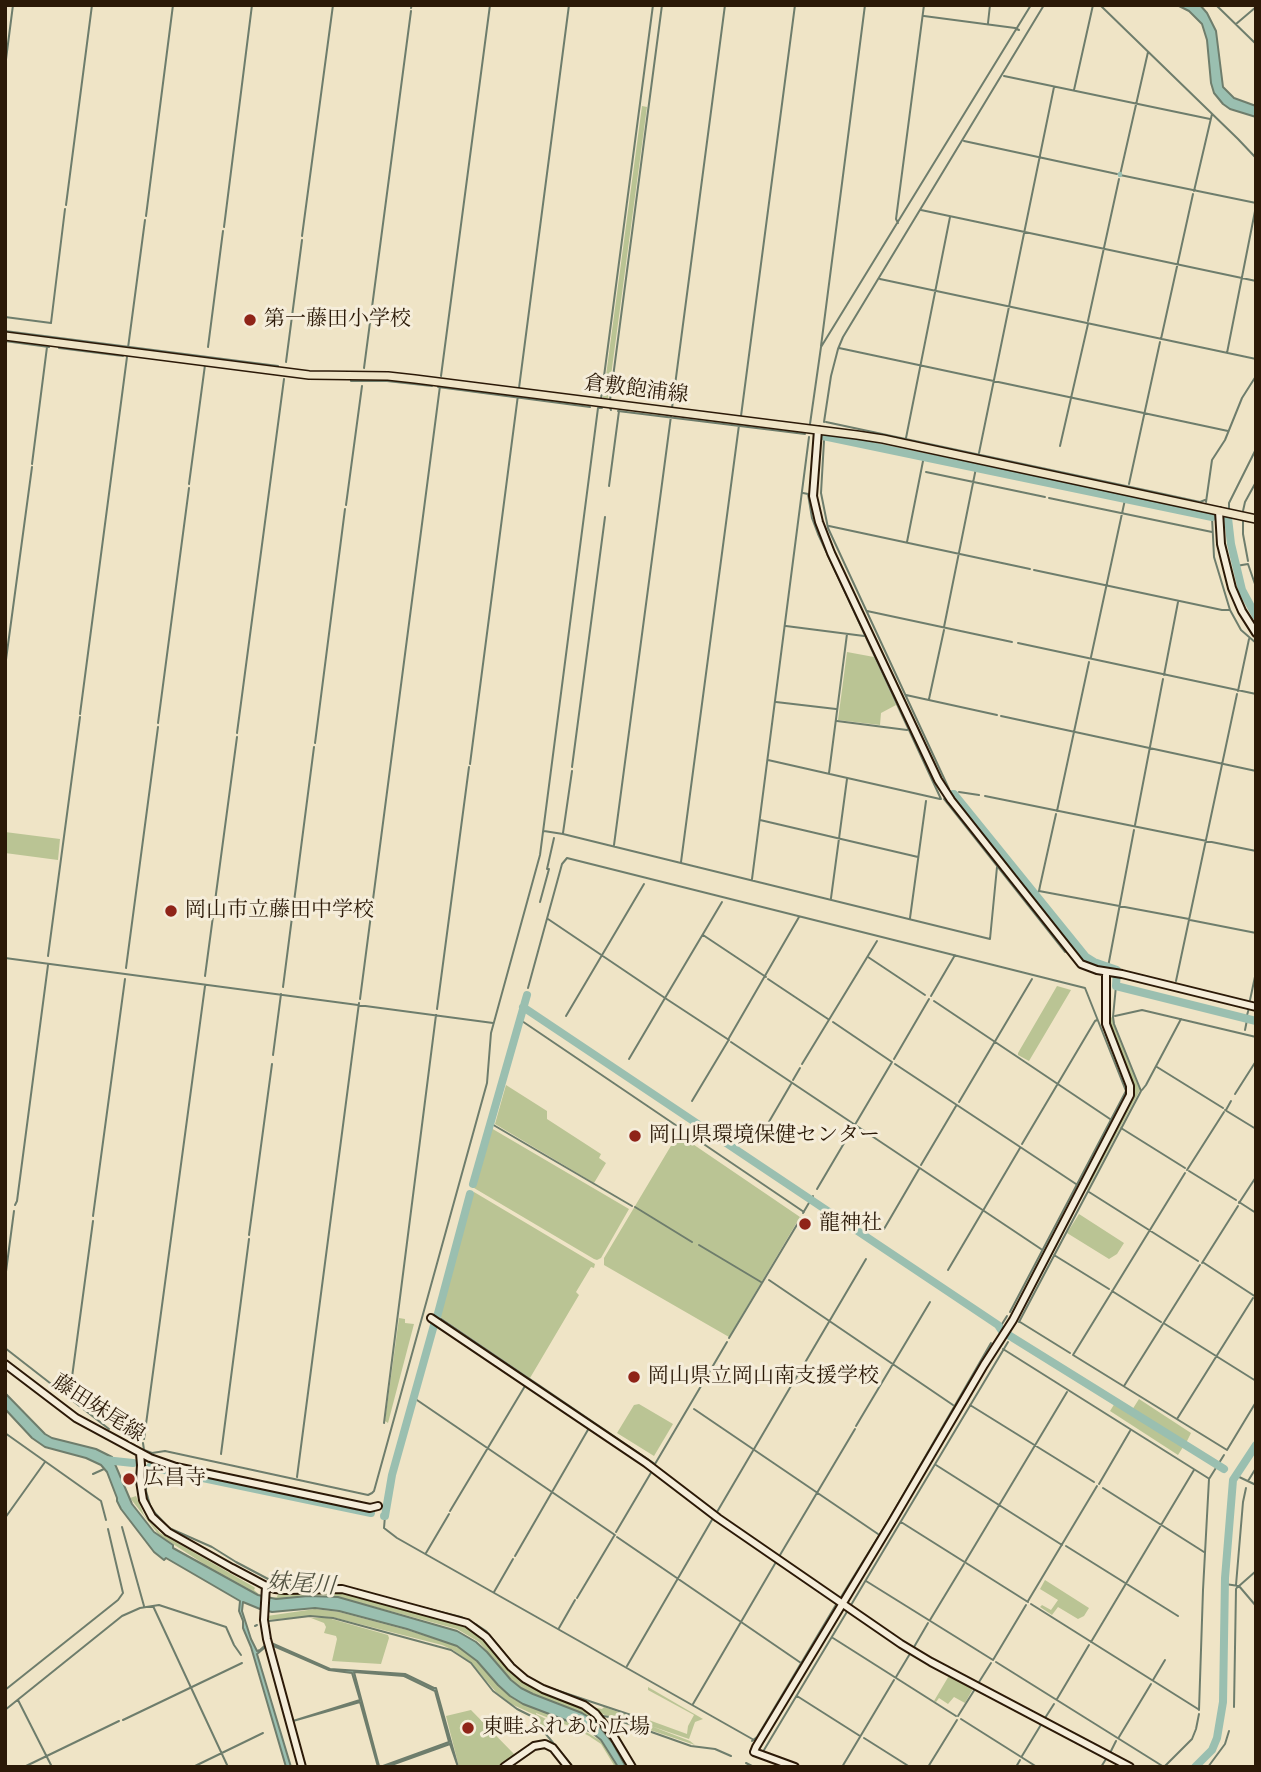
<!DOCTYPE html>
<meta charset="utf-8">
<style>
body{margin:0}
#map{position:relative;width:1261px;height:1772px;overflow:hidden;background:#efe4c6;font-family:Alegreya,serif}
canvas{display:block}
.frame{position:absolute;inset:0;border:7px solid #2b1907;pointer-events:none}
</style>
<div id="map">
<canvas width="1261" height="1772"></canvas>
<div class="frame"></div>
</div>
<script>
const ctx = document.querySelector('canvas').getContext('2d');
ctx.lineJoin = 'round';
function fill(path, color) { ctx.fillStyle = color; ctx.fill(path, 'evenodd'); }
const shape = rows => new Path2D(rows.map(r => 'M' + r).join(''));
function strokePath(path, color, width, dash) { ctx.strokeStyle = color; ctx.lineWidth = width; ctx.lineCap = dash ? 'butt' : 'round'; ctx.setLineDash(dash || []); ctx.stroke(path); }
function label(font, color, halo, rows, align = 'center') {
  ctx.font = font + ' Alegreya,"Noto Serif JP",serif'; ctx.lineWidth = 6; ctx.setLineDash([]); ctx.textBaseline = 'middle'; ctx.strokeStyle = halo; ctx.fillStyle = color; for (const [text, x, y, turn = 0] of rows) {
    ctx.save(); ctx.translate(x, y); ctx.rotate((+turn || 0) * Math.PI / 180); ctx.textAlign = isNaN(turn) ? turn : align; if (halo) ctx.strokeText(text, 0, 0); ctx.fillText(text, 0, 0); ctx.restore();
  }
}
const green = shape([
 [642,106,647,107,608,398,603,398],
 [847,652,874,657,896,705,881,713,880,725,838,720],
 [5,832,60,839,58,860,5,853],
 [1057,986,1071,990,1029,1061,1018,1055,1018,1053],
 [1112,1017,1140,1090,1087,1190,1084,1189,1134,1091,1109,1026,1108,1020],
 [506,1085,547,1111,547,1119,601,1154,599,1158,606,1163,594,1183,495,1124],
 [491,1128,629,1209,601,1258,597,1260,594,1259,474,1188],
 [678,1134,800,1217,729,1337,604,1265,604,1258],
 [474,1192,595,1264,594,1268,591,1267,576,1292,579,1295,530,1378,439,1316],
 [1079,1214,1124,1243,1117,1254,1109,1259,1067,1233],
 [399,1318,405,1319,405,1323,414,1324,388,1423,385,1421],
 [1139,1399,1191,1433,1186,1443,1132,1410],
 [1115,1403,1183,1447,1178,1455,1110,1411],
 [639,1404,673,1424,654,1456,617,1433,634,1405],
 [136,1496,144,1515,160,1533,254,1587,255,1588,254,1590,260,1595,204,1564,159,1535,130,1498],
 [1045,1580,1089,1608,1084,1616,1078,1619,1058,1607,1052,1615,1040,1607,1042,1605,1051,1610,1058,1600,1040,1589],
 [339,1590,463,1625,474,1630,482,1636,512,1672,553,1695,555,1698,582,1709,593,1718,527,1691,519,1686,511,1679,479,1642,457,1629,338,1597,321,1595,283,1599,270,1598,277,1597,278,1594],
 [315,1609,339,1612,407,1630,457,1646,478,1662,498,1685,515,1700,573,1724,601,1741,617,1767,615,1767,601,1744,589,1736,574,1728,536,1713,536,1714,554,1723,545,1730,533,1714,511,1704,496,1692,470,1662,453,1650,442,1645,332,1617,311,1616,267,1620,267,1616],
 [311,1618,328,1618,388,1635,389,1638,381,1664,332,1661,337,1639,336,1636,324,1633,326,1627,324,1623],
 [950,1674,974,1687,965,1703,954,1697,948,1704,939,1698,936,1702,934,1701],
 [648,1687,703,1719,695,1722,689,1739,651,1726,690,1741,695,1745,599,1713,593,1707,602,1709,604,1707,630,1716,632,1720,633,1715,635,1715,687,1734,688,1726,694,1715,648,1690],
 [471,1710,514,1754,511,1758,498,1767,459,1767,446,1716]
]);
const water = shape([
 [1177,5,1200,5,1207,13,1216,31,1223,87,1234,98,1256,106,1256,117,1230,109,1223,104,1214,93,1211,83,1207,40,1202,24,1189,11,1177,5],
 [5,1393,45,1434,52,1438,96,1449,112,1457,132,1504,154,1532,173,1545,173,1548,258,1595,276,1599,308,1596,338,1597,457,1631,476,1642,487,1652,511,1680,521,1688,533,1694,582,1713,595,1721,612,1742,626,1767,618,1767,601,1740,591,1732,573,1723,523,1704,510,1696,498,1685,477,1661,457,1646,407,1629,339,1611,315,1608,272,1612,260,1609,243,1602,242,1611,251,1639,257,1651,260,1650,269,1642,330,1669,405,1674,434,1688,436,1688,458,1767,450,1744,386,1767,378,1767,360,1702,293,1721,360,1700,352,1673,329,1670,269,1644,257,1654,291,1767,286,1767,251,1647,243,1628,243,1621,239,1611,240,1601,166,1558,164,1560,154,1552,121,1509,117,1501,117,1498,107,1472,101,1465,86,1458,45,1447,32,1438,5,1409,5,1393],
 [354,1672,404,1676,435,1691,449,1742,383,1766,379,1766,354,1672]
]);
const stream = shape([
 [1100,5,1238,139,1256,158],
 [1216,5,1256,44],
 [411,8,412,5],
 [924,16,1015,28,1019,30],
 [988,23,990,5],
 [1236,24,1256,7],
 [1148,52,1120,175,1256,203],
 [5,67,13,5],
 [1004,76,1210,119],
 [1074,90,1093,5],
 [964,141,1117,174],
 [1194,191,1212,114],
 [66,205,92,5],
 [921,210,1256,281],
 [146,216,173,5],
 [898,223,896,219,924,5],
 [224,227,252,5],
 [302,236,333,5],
 [880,279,1256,359],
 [5,317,51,323,65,209],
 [1088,321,1119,179],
 [5,331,278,366],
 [1161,339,1193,194],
 [5,341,49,347],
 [821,346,865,5],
 [208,347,223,231],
 [59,348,123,356],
 [128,348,145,220],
 [839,348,1228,431],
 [1227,353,1256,206],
 [286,362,302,240],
 [364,368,411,11],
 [441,376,490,5],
 [351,380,351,381,387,381,432,386],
 [438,387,590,407],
 [519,388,569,5],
 [601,399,653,5],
 [610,400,662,5],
 [610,408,611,410],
 [672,408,725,5],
 [618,411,805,434],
 [741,416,795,5],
 [824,422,831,376,838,349,843,337,1044,5],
 [826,422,1154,492,1200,502,1205,500],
 [810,424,821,347,1031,5],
 [906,438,950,217],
 [824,441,821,493,828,528,949,789],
 [1060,446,1088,324],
 [979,453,1054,87],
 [32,464,47,347],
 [926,472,1045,497],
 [189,484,205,365],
 [1129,484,1160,342],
 [609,486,619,411],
 [803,493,808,494,812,518,818,534,941,799],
 [1049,498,1212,532],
 [1206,502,1212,460,1225,440,1242,398,1256,376],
 [346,505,362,386],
 [1229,508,1229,503,1256,449],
 [1243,511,1245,502,1256,482],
 [1212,517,1214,557,1230,610,1241,630,1256,643],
 [1243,521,1243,534,1248,561],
 [829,526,1030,569],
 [907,542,924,456],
 [1236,566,1248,564,1256,587],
 [1034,570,1222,610,1230,610],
 [867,611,1012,642],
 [786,626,864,636],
 [944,627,976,468],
 [1018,643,1256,694],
 [1091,657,1126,495],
 [5,667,32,467],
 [1164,675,1178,602],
 [1238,691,1249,639],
 [906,695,997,715],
 [929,699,944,630],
 [776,702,836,709],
 [80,714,127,357],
 [1001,716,1256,771],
 [837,721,907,730],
 [158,723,189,488],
 [237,733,284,379],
 [315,743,345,509],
 [768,760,940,799],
 [470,764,518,395],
 [572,767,605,517],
 [829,773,847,634],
 [959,792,979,795],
 [985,796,1256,851],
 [944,799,1065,952],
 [1057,811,1089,662],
 [760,820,918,857],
 [1135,825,1163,679],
 [544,831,563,834,990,939,997,867],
 [563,833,572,771],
 [614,845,671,416],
 [681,862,739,425],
 [752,879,809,437],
 [1039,891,1189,919],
 [1035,894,1039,891,1040,886,1056,814],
 [831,898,847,779],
 [540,902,549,869,547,869,554,838],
 [722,902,665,998,729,1040],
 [910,918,926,801],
 [548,919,665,998,629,1059],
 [1190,920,1256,933],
 [703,935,766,977],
 [48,956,80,717],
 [868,957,925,995],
 [5,958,493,1023],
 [1108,967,1134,830],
 [126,968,158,727],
 [205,976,237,737],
 [768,979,828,1019],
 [1176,981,1237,694],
 [283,987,314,747],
 [528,988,562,864,567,858,1085,988,1126,1091,1010,1312],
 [931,996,955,955],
 [360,999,440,386],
 [1250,1000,1256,972],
 [934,1001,1110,1119],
 [437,1009,469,767],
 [566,1016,644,884],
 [1115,1016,1142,1010,1256,1037],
 [519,1019,804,1212],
 [1246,1019,1249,1008],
 [1245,1030,1247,1020],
 [729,1038,799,917],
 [731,1042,1041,1249],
 [273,1055,281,994],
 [894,1059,929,999],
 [802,1064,877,941],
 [895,1064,1076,1184],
 [1157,1067,1223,1108],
 [793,1080,800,1068],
 [1142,1090,1146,1085,1181,1019],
 [1235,1094,1256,1061],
 [692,1101,728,1041],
 [959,1102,1032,979],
 [1225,1110,1256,1129],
 [1226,1110,1231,1101],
 [490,1123,632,1206],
 [1121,1128,1185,1168],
 [756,1144,791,1084],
 [1022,1144,1095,1021,1097,1020],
 [921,1165,956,1106],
 [1187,1170,1224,1112],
 [1189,1171,1236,1200],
 [817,1189,892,1062,833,1022],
 [1089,1192,1198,1261],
 [1239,1202,1256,1213],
 [1239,1203,1256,1177],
 [15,1205,17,1201,48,965],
 [635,1207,692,1242],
 [803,1213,813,1196],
 [93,1216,125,979],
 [884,1229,919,1169],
 [249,1235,272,1064],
 [699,1245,761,1282],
 [1054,1255,1109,1289],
 [1202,1263,1238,1206],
 [1204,1263,1256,1297],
 [948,1270,1020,1148],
 [5,1279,14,1211],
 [769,1280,953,1405],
 [1112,1291,1161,1322],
 [437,1316,655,1464],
 [1019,1322,1141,1091,1114,1024,1113,1017,1116,986],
 [1020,1322,1070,1353],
 [1002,1324,1007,1316],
 [1165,1324,1256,1381],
 [729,1338,801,1218],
 [5,1348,109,1429],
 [1003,1349,1208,1478],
 [1073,1355,1185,1173],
 [1073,1355,1227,1450],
 [793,1383,866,1259],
 [1124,1386,1200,1265],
 [68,1396,70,1392,93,1221],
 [414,1398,615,1535],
 [970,1405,1094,1482],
 [694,1409,878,1534],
 [1177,1419,1253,1298],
 [384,1423,436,1015],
 [856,1426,930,1302],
 [5,1433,101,1501,106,1520],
 [144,1439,205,986],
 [143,1443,144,1450,152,1453,165,1451,368,1495,372,1493,374,1491,487,1083,491,1033,540,855,598,408,602,408],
 [1227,1450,1256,1402],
 [221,1454,249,1239],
 [655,1464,727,1342],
 [936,1465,1062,1545],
 [147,1466,146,1491,150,1505,155,1513,169,1528,212,1547,236,1562,270,1580,289,1584,326,1583,340,1586],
 [93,1474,104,1469],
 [1235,1475,1256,1485],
 [297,1477,359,1003],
 [1248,1481,1256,1468],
 [1099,1484,1130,1431],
 [1103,1488,1204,1552],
 [450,1511,525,1386],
 [717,1512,791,1386],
 [385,1516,384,1528,397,1538,754,1740],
 [5,1518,45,1462],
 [901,1522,1028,1602],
 [122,1527,144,1606],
 [616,1532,652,1471],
 [617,1537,801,1663],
 [1066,1546,1178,1616],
 [426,1553,449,1514],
 [780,1555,855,1429],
 [515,1556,589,1428],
 [965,1562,1067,1392],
 [866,1581,993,1660],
 [1225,1584,1239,1586,1256,1606],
 [1236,1585,1243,1502,1246,1488],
 [1239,1586,1256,1571],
 [494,1592,513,1559],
 [841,1597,888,1521,991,1343],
 [577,1598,614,1536],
 [393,1600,461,1617,477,1625,486,1631,520,1672],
 [1028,1601,1097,1486],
 [1031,1604,1198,1709],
 [851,1605,1008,1342],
 [153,1606,228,1767],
 [930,1620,964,1564],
 [269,1621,310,1616,333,1618,451,1650,471,1663,493,1691,517,1709,531,1716,573,1767],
 [255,1626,257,1625],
 [559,1628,575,1600],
 [833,1638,956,1716],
 [1091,1642,1194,1470],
 [914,1647,928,1623],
 [993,1660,1026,1605],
 [996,1662,1164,1767],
 [627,1666,713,1518],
 [896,1677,911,1652],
 [1153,1680,1165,1660],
 [979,1682,991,1663],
 [541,1685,631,1715,632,1724],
 [5,1690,118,1600,123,1593,108,1529],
 [797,1696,860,1736],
 [1057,1699,1089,1645],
 [18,1700,52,1767],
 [693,1704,776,1562],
 [1222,1706,1224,1706],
 [1234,1707,1236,1589,1238,1586],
 [5,1710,122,1616,140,1608,159,1605,226,1627,234,1645,241,1655],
 [1199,1710,1203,1590,1209,1479,1224,1455],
 [603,1716,609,1717,691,1746,715,1749,731,1756],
 [958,1716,975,1689],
 [1045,1718,1054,1704],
 [961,1719,1037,1767],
 [123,1720,242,1663],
 [1255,1733,1256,1732],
 [1119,1737,1151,1684],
 [864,1738,910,1767],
 [752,1741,757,1737,837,1603],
 [764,1750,848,1610],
 [1110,1753,1116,1741],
 [1022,1756,1042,1723],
 [746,1763,754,1767],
 [1165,1766,1192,1739,1196,1729,1199,1714],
 [24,1767,119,1721],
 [193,1767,263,1733],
 [842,1767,894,1680],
 [928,1767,957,1720],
 [1016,1767,1020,1760],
 [1101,1767,1106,1759],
 [1208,1767,1225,1744,1229,1731]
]);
const canal = shape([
 [1120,174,1120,175]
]);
const river = shape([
 [823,436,1212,517],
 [1228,518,1231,544,1242,590,1256,616],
 [953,794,954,794,1086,957,1094,962,1117,970,1116,986,1256,1021],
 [523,1007,998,1325,1002,1331,1224,1469],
 [473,1184,527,995],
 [437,1317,470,1194],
 [105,1460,133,1463],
 [150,1467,371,1513],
 [384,1516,385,1516,392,1475,434,1325],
 [1195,1767,1212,1750,1217,1738,1223,1702,1225,1578,1233,1480,1256,1445]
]);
const secondary = shape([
 [818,430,813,496,819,522,831,553,938,780,951,800,1081,964,1097,970,1122,974,1256,1007],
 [1219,511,1221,544,1232,588,1242,611,1256,633],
 [431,1318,646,1463,718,1518,901,1644,931,1662,1130,1767],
 [5,1364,76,1418,150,1458,176,1467,370,1508,378,1506],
 [140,1453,141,1465,140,1481,143,1500,152,1517,168,1532,232,1568,266,1586,275,1589,285,1590,342,1589,467,1623,486,1637,511,1667,525,1679,543,1689,584,1705,596,1714,614,1737,632,1767],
 [266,1586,264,1620,267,1639,302,1767],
 [504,1767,534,1746,545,1744,553,1748,568,1767],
 [795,1767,754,1752,756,1747,893,1520,984,1365,1013,1320,1130,1095,1130,1086,1106,1024,1106,972]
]);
const primary = shape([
 [5,336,309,375,388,376,415,379,857,435,883,439,1256,519]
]);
const markers = [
 [250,320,7,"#8f2418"],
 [171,911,7,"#8f2418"],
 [635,1136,7,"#8f2418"],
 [805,1224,7,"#8f2418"],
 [634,1377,7,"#8f2418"],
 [129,1479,7,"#8f2418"],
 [468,1728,7,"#8f2418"]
];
const poiNames = [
 ["第一藤田小学校",264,320],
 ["岡山市立藤田中学校",185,911],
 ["岡山県環境保健センター",649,1136],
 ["龍神社",819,1224],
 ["岡山県立岡山南支援学校",648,1377],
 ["広昌寺",143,1479],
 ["東畦ふれあい広場",482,1728]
];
const streetNames = [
 ["倉敷飽浦線",636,390,7],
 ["藤田妹尾線",98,1409,33]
];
const waterNames = [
 ["妹尾川",301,1585,4]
];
fill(green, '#bac494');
fill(water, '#9abfb0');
strokePath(water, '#6e7d6c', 2);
strokePath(stream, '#6e7d6c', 2);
strokePath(canal, '#9abfb0', 4.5);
strokePath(river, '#9abfb0', 8);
strokePath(secondary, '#2b1907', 10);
strokePath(primary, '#2b1907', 10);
strokePath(secondary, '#f5edda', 6);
strokePath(primary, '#efe4c6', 7);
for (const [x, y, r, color] of markers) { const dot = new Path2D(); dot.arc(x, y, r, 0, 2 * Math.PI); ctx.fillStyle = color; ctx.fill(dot); strokePath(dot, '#f5edda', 2.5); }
label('21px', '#2b1907', '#f5edda', poiNames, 'left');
label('21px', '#2b1907', '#f5edda', streetNames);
label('italic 23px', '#525342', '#f5edda', waterNames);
</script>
